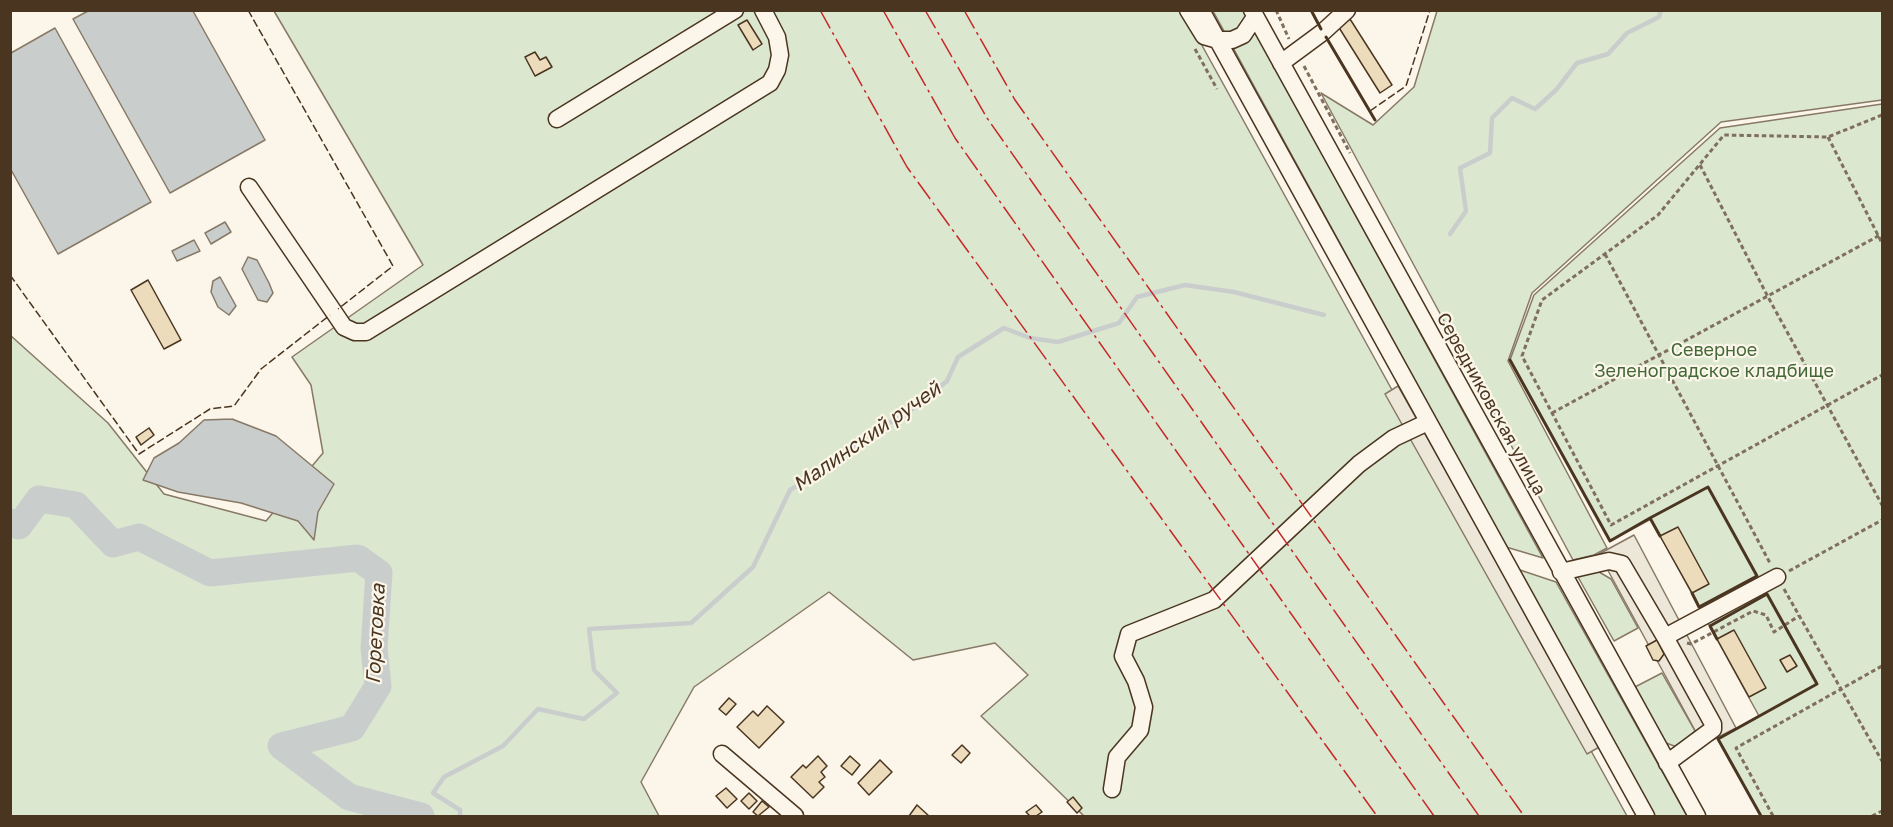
<!DOCTYPE html>
<meta charset="utf-8">
<style>
body{margin:0}
#map{position:relative;width:1893px;height:827px;overflow:hidden;background:#fbf6e9;font-family:"Golos Text",sans-serif}
canvas{display:block}
.frame{position:absolute;inset:0;border:12px solid #4a3520;pointer-events:none}
</style>
<div id="map">
<canvas width="1893" height="827"></canvas>
<div class="frame"></div>
</div>
<script>
const ctx = document.querySelector('canvas').getContext('2d');
ctx.lineJoin = 'round';
function fill(path, color) { ctx.fillStyle = color; ctx.fill(path, 'evenodd'); }
const shape = rows => new Path2D(rows.map(r => 'M' + r).join(''));
function strokePath(path, color, width, dash) { ctx.strokeStyle = color; ctx.lineWidth = width; ctx.lineCap = dash ? 'butt' : 'round'; ctx.setLineDash(dash || []); ctx.stroke(path); }
function label(font, color, halo, rows, align = 'center') {
  ctx.font = font + ' "Golos Text",sans-serif'; ctx.lineWidth = 4.5; ctx.setLineDash([]); ctx.textBaseline = 'middle'; ctx.strokeStyle = halo; ctx.fillStyle = color; for (const [text, x, y, turn = 0] of rows) {
    ctx.save(); ctx.translate(x, y); ctx.rotate((+turn || 0) * Math.PI / 180); ctx.textAlign = isNaN(turn) ? turn : align; if (halo) ctx.strokeText(text, 0, 0); ctx.fillText(text, 0, 0); ctx.restore();
  }
}
const green = shape([
 [274,11,1183,11,1627,816,1084,816,981,716,1028,675,995,643,913,660,829,592,694,687,641,782,659,816,11,816,10,335,108,423,164,494,266,521,323,453,311,385,292,357,423,265,274,11],
 [1213,11,1244,11,1543,558,1506,547,1213,11],
 [1437,11,1882,11,1882,100,1721,122,1532,293,1508,361,1607,548,1594,555,1573,560,1321,93,1373,125,1414,87,1437,11],
 [1882,104,1882,816,1761,816,1718,739,1759,716,1651,519,1610,541,1510,360,1534,295,1720,128,1882,104],
 [1517,569,1556,582,1687,816,1655,816,1517,569],
 [1594,569,1611,579,1638,628,1614,641,1578,577,1594,569],
 [1662,673,1695,731,1677,747,1666,743,1635,687,1662,673]
]);
const parking = shape([
 [1398,386,1601,746,1587,754,1385,394,1398,386],
 [1634,535,1736,728,1703,745,1599,554,1634,535]
]);
const water = shape([
 [88,11,193,11,265,140,170,193,73,19,88,11],
 [55,28,151,202,58,254,10,168,11,53,55,28],
 [225,222,231,232,211,244,205,233,225,222],
 [194,240,200,251,177,261,172,251,194,240],
 [248,257,257,260,269,283,273,293,267,302,258,300,242,269,248,257],
 [220,277,236,306,229,315,218,307,211,292,213,281,220,277],
 [232,419,276,436,334,484,318,512,314,540,298,521,241,503,178,492,143,480,154,458,179,443,204,420,232,419]
]);
const stream = shape([
 [1450,234,1466,211,1460,168,1490,153,1492,118,1512,98,1535,109,1556,90,1577,63,1608,54,1627,33,1659,17,1661,10],
 [460,816,460,810,433,793,444,777,503,746,538,709,584,719,617,693,594,670,589,629,691,623,753,567,790,490,835,464,870,433,906,414,947,381,958,357,1004,328,1030,338,1058,342,1119,323,1137,297,1185,285,1234,292,1324,315]
]);
const river = shape([
 [10,522,19,526,39,499,76,505,113,544,139,537,210,573,358,558,379,573,374,648,378,686,352,728,281,746,349,797,421,816]
]);
const building = shape([
 [1350,19,1392,85,1380,93,1338,26,1350,19],
 [747,20,762,44,753,50,738,25,747,20],
 [535,52,540,60,546,57,552,67,535,76,525,57,535,52],
 [148,280,181,340,164,349,131,290,148,280],
 [149,428,154,435,141,445,136,437,149,428],
 [1678,527,1709,584,1692,593,1660,536,1678,527],
 [1734,630,1766,688,1749,697,1717,639,1734,630],
 [1657,640,1664,654,1659,661,1653,660,1646,646,1657,640],
 [1790,655,1797,666,1787,672,1780,660,1790,655],
 [729,698,736,704,726,715,719,709,729,698],
 [767,706,784,722,759,748,737,727,753,711,758,716,767,706],
 [962,745,970,753,961,763,952,755,962,745],
 [818,756,827,766,821,772,825,777,819,782,824,787,813,798,791,777,803,765,806,768,818,756],
 [850,756,860,765,852,775,841,766,850,756],
 [880,760,892,772,869,795,858,783,880,760],
 [726,788,737,799,727,808,716,796,726,788],
 [749,793,757,801,749,809,741,801,749,793],
 [1073,797,1082,808,1077,813,1067,802,1073,797],
 [762,801,769,807,758,816,753,812,762,801],
 [917,805,929,816,909,816,917,805],
 [1036,805,1042,812,1036,816,1030,816,1026,812,1036,805]
]);
const path = shape([
 [1276,10,1289,39],
 [1195,49,1217,89],
 [1304,66,1350,153],
 [1882,115,1828,137,1724,135,1658,215,1542,300,1522,356,1611,525,1882,375],
 [1828,137,1882,243],
 [1700,165,1768,297,1882,505],
 [1605,254,1771,565],
 [1552,413,1882,234],
 [1789,571,1882,520],
 [1784,589,1882,761],
 [1687,643,1691,644,1753,611,1766,615,1774,632,1799,616],
 [1773,816,1736,748,1882,666],
 [1872,816,1882,811]
]);
const minor = shape([
 [1188,10,1204,36,1218,40,1232,40,1243,35,1255,17],
 [1201,10,1646,816],
 [1252,10,1697,816],
 [1281,63,1323,32,1347,10],
 [557,119,735,10],
 [249,187,344,327,355,332,366,332,770,83,777,70,780,55,777,37,763,10],
 [1561,572,1609,561,1622,564,1665,637,1713,724,1713,729,1667,763],
 [1665,637,1777,577],
 [722,754,795,816],
 [1112,789,1117,757,1140,730,1144,707,1136,681,1123,656,1129,634,1214,600,1359,464,1394,438,1428,422]
]);
const fence = shape([
 [248,10,393,266,338,309],
 [1370,111,1406,86,1430,10],
 [10,275,139,454,210,409,234,406,261,369,330,315]
]);
const wall = shape([
 [1311,10,1321,29],
 [1326,37,1375,120],
 [1510,360,1610,541,1650,518,1660,536],
 [1650,518,1708,487,1757,576,1699,607,1692,593],
 [1717,639,1710,626,1767,594,1817,684,1718,739,1761,816]
]);
const power = shape([
 [820,10,907,167,1377,816],
 [883,10,955,138,1434,816],
 [925,10,987,118,1479,816],
 [964,10,1015,100,1524,816]
]);
const parkNames = [
 ["Северное",1714,350],
 ["Зеленоградское кладбище",1714,371]
];
const streetNames = [
 ["Середниковская улица",1491,404,61]
];
const waterNames = [
 ["Малинский ручей",867,437,-35],
 ["Горетовка",376,634,-87]
];
fill(green, '#dce7d0');
strokePath(green, '#887966', 1.5);
fill(parking, '#ede7d9');
strokePath(parking, '#887966', 1.5);
fill(water, '#c9cecd');
strokePath(water, '#887966', 1.5);
strokePath(stream, '#c9cecd', 4.5);
strokePath(river, '#c9cecd', 27);
fill(building, '#ecdcbc');
strokePath(building, '#4a3520', 1.5);
strokePath(minor, '#4a3520', 19);
strokePath(path, '#7f6f5c', 3, [4.5, 3]);
strokePath(minor, '#fbf6e9', 16);
strokePath(fence, '#4a3520', 1.5, [8, 3]);
strokePath(wall, '#4a3520', 3);
strokePath(power, '#c62828', 1.5, [21, 4.5, 3, 4.5]);
label('18px', '#436837', '#fbf6e9', parkNames);
label('18px', '#4a3520', '#fbf6e9', streetNames);
label('italic 20px', '#4a3520', '#fbf6e9', waterNames);
</script>
